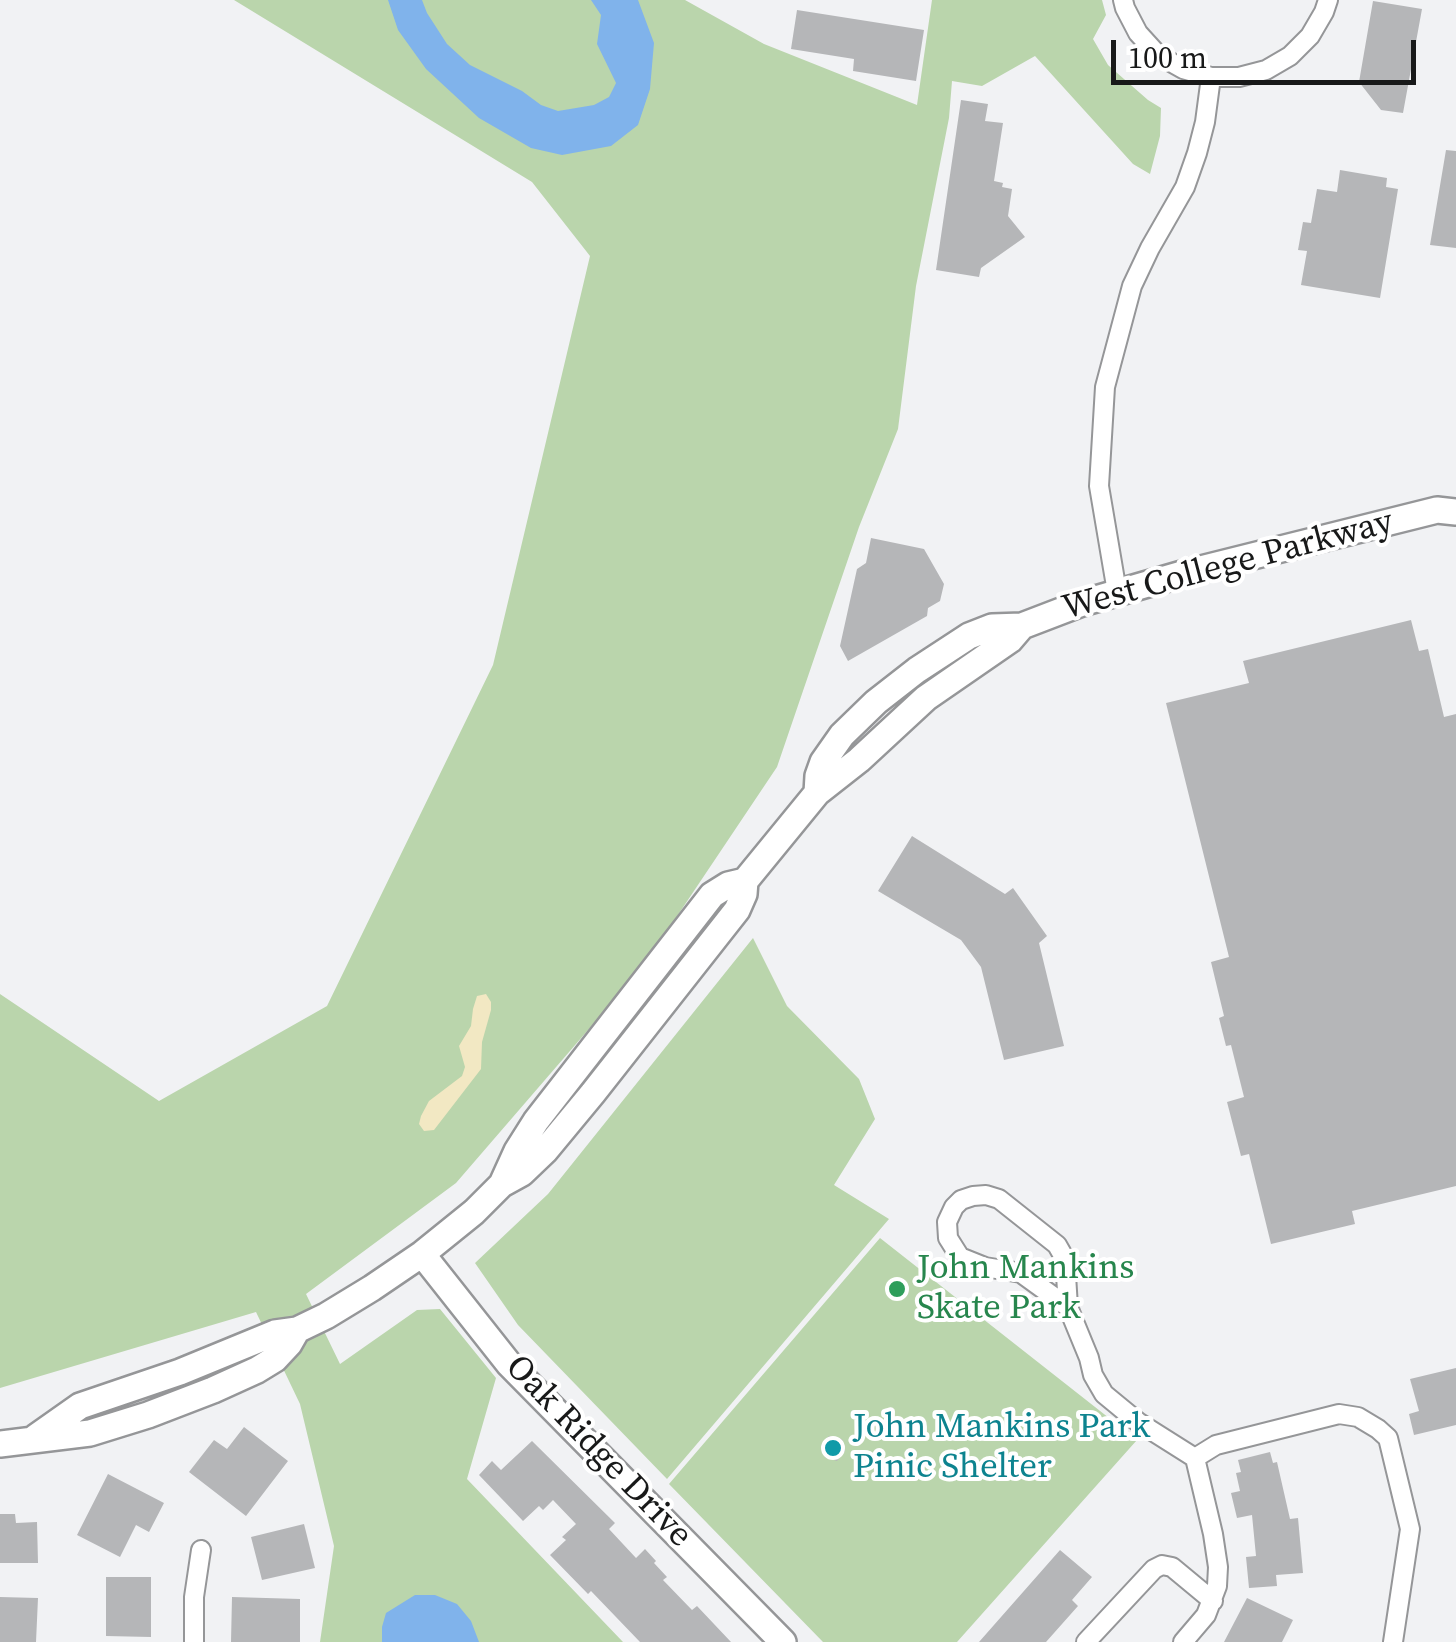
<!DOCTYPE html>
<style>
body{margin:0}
#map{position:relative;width:1456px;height:1642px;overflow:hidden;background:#f1f2f4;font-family:"Source Serif 4",serif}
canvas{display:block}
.scale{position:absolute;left:1111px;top:40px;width:305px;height:45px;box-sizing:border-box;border:5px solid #181919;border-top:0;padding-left:12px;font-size:30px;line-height:35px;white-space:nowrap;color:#181919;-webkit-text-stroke:8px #fff;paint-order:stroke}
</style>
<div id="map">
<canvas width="1456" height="1642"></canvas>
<div class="scale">100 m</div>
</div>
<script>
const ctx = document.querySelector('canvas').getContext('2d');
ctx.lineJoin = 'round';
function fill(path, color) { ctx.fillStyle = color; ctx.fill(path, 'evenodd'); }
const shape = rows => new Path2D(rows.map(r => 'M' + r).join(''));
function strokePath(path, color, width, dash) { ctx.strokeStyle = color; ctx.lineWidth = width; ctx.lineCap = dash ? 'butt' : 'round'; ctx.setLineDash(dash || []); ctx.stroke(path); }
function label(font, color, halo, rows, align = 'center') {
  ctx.font = font + ' "Source Serif 4",serif'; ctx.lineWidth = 8; ctx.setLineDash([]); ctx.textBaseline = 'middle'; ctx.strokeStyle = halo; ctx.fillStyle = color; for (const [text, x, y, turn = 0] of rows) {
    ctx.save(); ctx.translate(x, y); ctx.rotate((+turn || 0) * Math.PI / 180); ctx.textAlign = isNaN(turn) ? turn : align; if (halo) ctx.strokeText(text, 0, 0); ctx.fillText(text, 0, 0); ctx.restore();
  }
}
const green = shape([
 [234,0,685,0,764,44,917,105,932,0,1102,0,1106,15,1093,39,1108,65,1148,100,1161,108,1160,136,1150,174,1133,164,1035,56,982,86,952,81,949,118,916,286,898,429,859,527,777,767,645,964,456,1183,306,1294,340,1364,417,1310,440,1309,496,1378,467,1479,623,1642,320,1642,334,1546,300,1404,256,1312,0,1388,0,994,159,1101,327,1006,493,665,590,256,532,182],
 [753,938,787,1006,859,1079,875,1119,834,1185,889,1219,667,1479,518,1325,475,1263,548,1194],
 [880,1238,1137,1440,957,1642,823,1642,669,1484]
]);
const sand = shape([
 [486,994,491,1002,491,1010,482,1042,481,1069,434,1130,424,1131,419,1124,421,1116,429,1101,462,1076,465,1067,459,1046,471,1026,473,1009,477,996]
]);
const water = shape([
 [388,0,422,0,427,13,447,44,470,65,522,91,541,105,558,111,594,105,609,97,616,83,597,44,601,15,591,0,638,0,654,43,650,89,638,125,611,146,562,155,531,148,479,118,426,69,398,30],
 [415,1595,435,1595,457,1604,471,1621,479,1642,382,1642,382,1627,386,1613]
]);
const building = shape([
 [1373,1,1422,9,1403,113,1381,110,1359,82],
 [797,10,924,30,916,81,853,71,854,59,791,49],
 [961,100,988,104,985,121,1003,123,994,181,1003,183,1002,187,1012,189,1008,216,1025,237,981,268,979,277,936,270],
 [1446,150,1456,151,1456,248,1430,245],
 [1340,170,1387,178,1386,187,1398,189,1380,298,1301,285,1307,251,1298,250,1303,222,1311,223,1317,189,1337,192],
 [871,538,924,549,944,584,940,601,928,608,927,616,848,661,840,646,857,569,866,563],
 [1411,620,1419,651,1428,649,1444,717,1456,714,1456,1186,1352,1211,1355,1224,1271,1244,1249,1154,1241,1156,1227,1102,1244,1097,1231,1045,1226,1046,1219,1018,1224,1016,1211,962,1229,957,1166,703,1249,683,1243,661],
 [912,836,1005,894,1013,888,1047,936,1039,943,1064,1046,1004,1060,981,967,961,940,878,891],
 [1456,1368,1456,1425,1414,1435,1409,1414,1419,1411,1410,1379],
 [244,1427,288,1461,246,1516,189,1472,214,1440,227,1449],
 [829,1436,842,1439,845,1451,837,1461,825,1457,821,1446],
 [532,1441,615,1523,609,1529,636,1558,645,1549,656,1561,654,1563,667,1577,663,1580,692,1610,697,1606,731,1642,640,1642,591,1591,588,1594,550,1555,566,1540,562,1537,576,1524,553,1500,543,1510,539,1506,523,1521,479,1475,492,1461,501,1470],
 [1270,1452,1273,1463,1277,1462,1290,1519,1298,1518,1303,1573,1276,1575,1277,1586,1249,1588,1246,1557,1256,1556,1252,1515,1237,1518,1231,1493,1240,1491,1236,1473,1241,1472,1238,1460],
 [108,1474,164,1503,149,1532,136,1525,120,1557,77,1535],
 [0,1514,15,1514,16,1523,37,1522,38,1563,0,1563],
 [304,1524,315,1568,262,1580,251,1537],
 [1060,1550,1092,1577,1072,1600,1078,1606,1046,1642,979,1642],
 [106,1577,151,1577,151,1637,106,1636],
 [0,1597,38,1598,36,1642,0,1642],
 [232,1597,300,1599,300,1642,231,1642],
 [1247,1598,1293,1620,1282,1642,1224,1642]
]);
const street = shape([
 [1123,0,1125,8,1138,33,1158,55,1183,69,1211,77,1239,77,1266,70,1290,56,1310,36,1324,12,1328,0],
 [1117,592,1099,486,1105,387,1132,286,1150,248,1185,187,1197,153,1205,122,1211,77],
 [1068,1307,1021,1273,985,1267,960,1257,948,1238,947,1222,954,1207,961,1200,973,1196,986,1195,999,1199,1057,1245,1065,1259,1068,1307,1089,1358,1093,1375,1104,1394,1138,1422,1195,1458,1213,1534,1218,1567,1217,1586,1206,1615,1183,1642],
 [1195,1458,1216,1445,1339,1414,1358,1417,1378,1429,1388,1438,1410,1529,1393,1642],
 [194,1642,194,1597,201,1550],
 [1086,1642,1154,1569,1162,1565,1172,1567,1213,1601]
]);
const secondary = shape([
 [817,793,818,776,823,762,842,735,876,702,917,670,969,636,992,627,1022,626,1082,603,1189,572,1437,510,1456,512],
 [502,1184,517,1151,536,1121,712,895,728,885,745,881],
 [422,1254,509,1364,783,1642],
 [36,1437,80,1406,180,1372,275,1333,297,1330,326,1316,372,1288,422,1254,474,1212,502,1184,522,1173,545,1151,593,1093,737,910,744,894,745,881,817,793,859,760,926,698,1010,640,1022,626],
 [0,1444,90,1433,148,1415,213,1390,257,1370,275,1359,289,1344,297,1330]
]);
const markers = [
 [897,1289,10,"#2e9e5b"],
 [833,1448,10,"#0f9aa8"]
];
const streetNames = [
 ["West College Parkway",1228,566,-15],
 ["Oak Ridge Drive",598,1452,46]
];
const leisureNames = [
 ["John Mankins",917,1269],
 ["Skate Park",917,1309]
];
const cultureNames = [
 ["John Mankins Park",853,1428],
 ["Pinic Shelter",853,1468]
];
fill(green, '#bad5ac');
fill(sand, '#f2e8c3');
fill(water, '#80b3eb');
fill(building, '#b5b6b8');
strokePath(street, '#959698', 22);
strokePath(secondary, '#959698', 30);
strokePath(street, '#fff', 18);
strokePath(secondary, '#fff', 25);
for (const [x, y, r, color] of markers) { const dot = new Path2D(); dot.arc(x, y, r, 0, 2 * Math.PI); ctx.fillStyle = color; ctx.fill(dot); strokePath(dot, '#fff', 4); }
label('35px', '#181919', '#fff', streetNames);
label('35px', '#27864d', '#fff', leisureNames, 'left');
label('35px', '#0d838f', '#fff', cultureNames, 'left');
</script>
